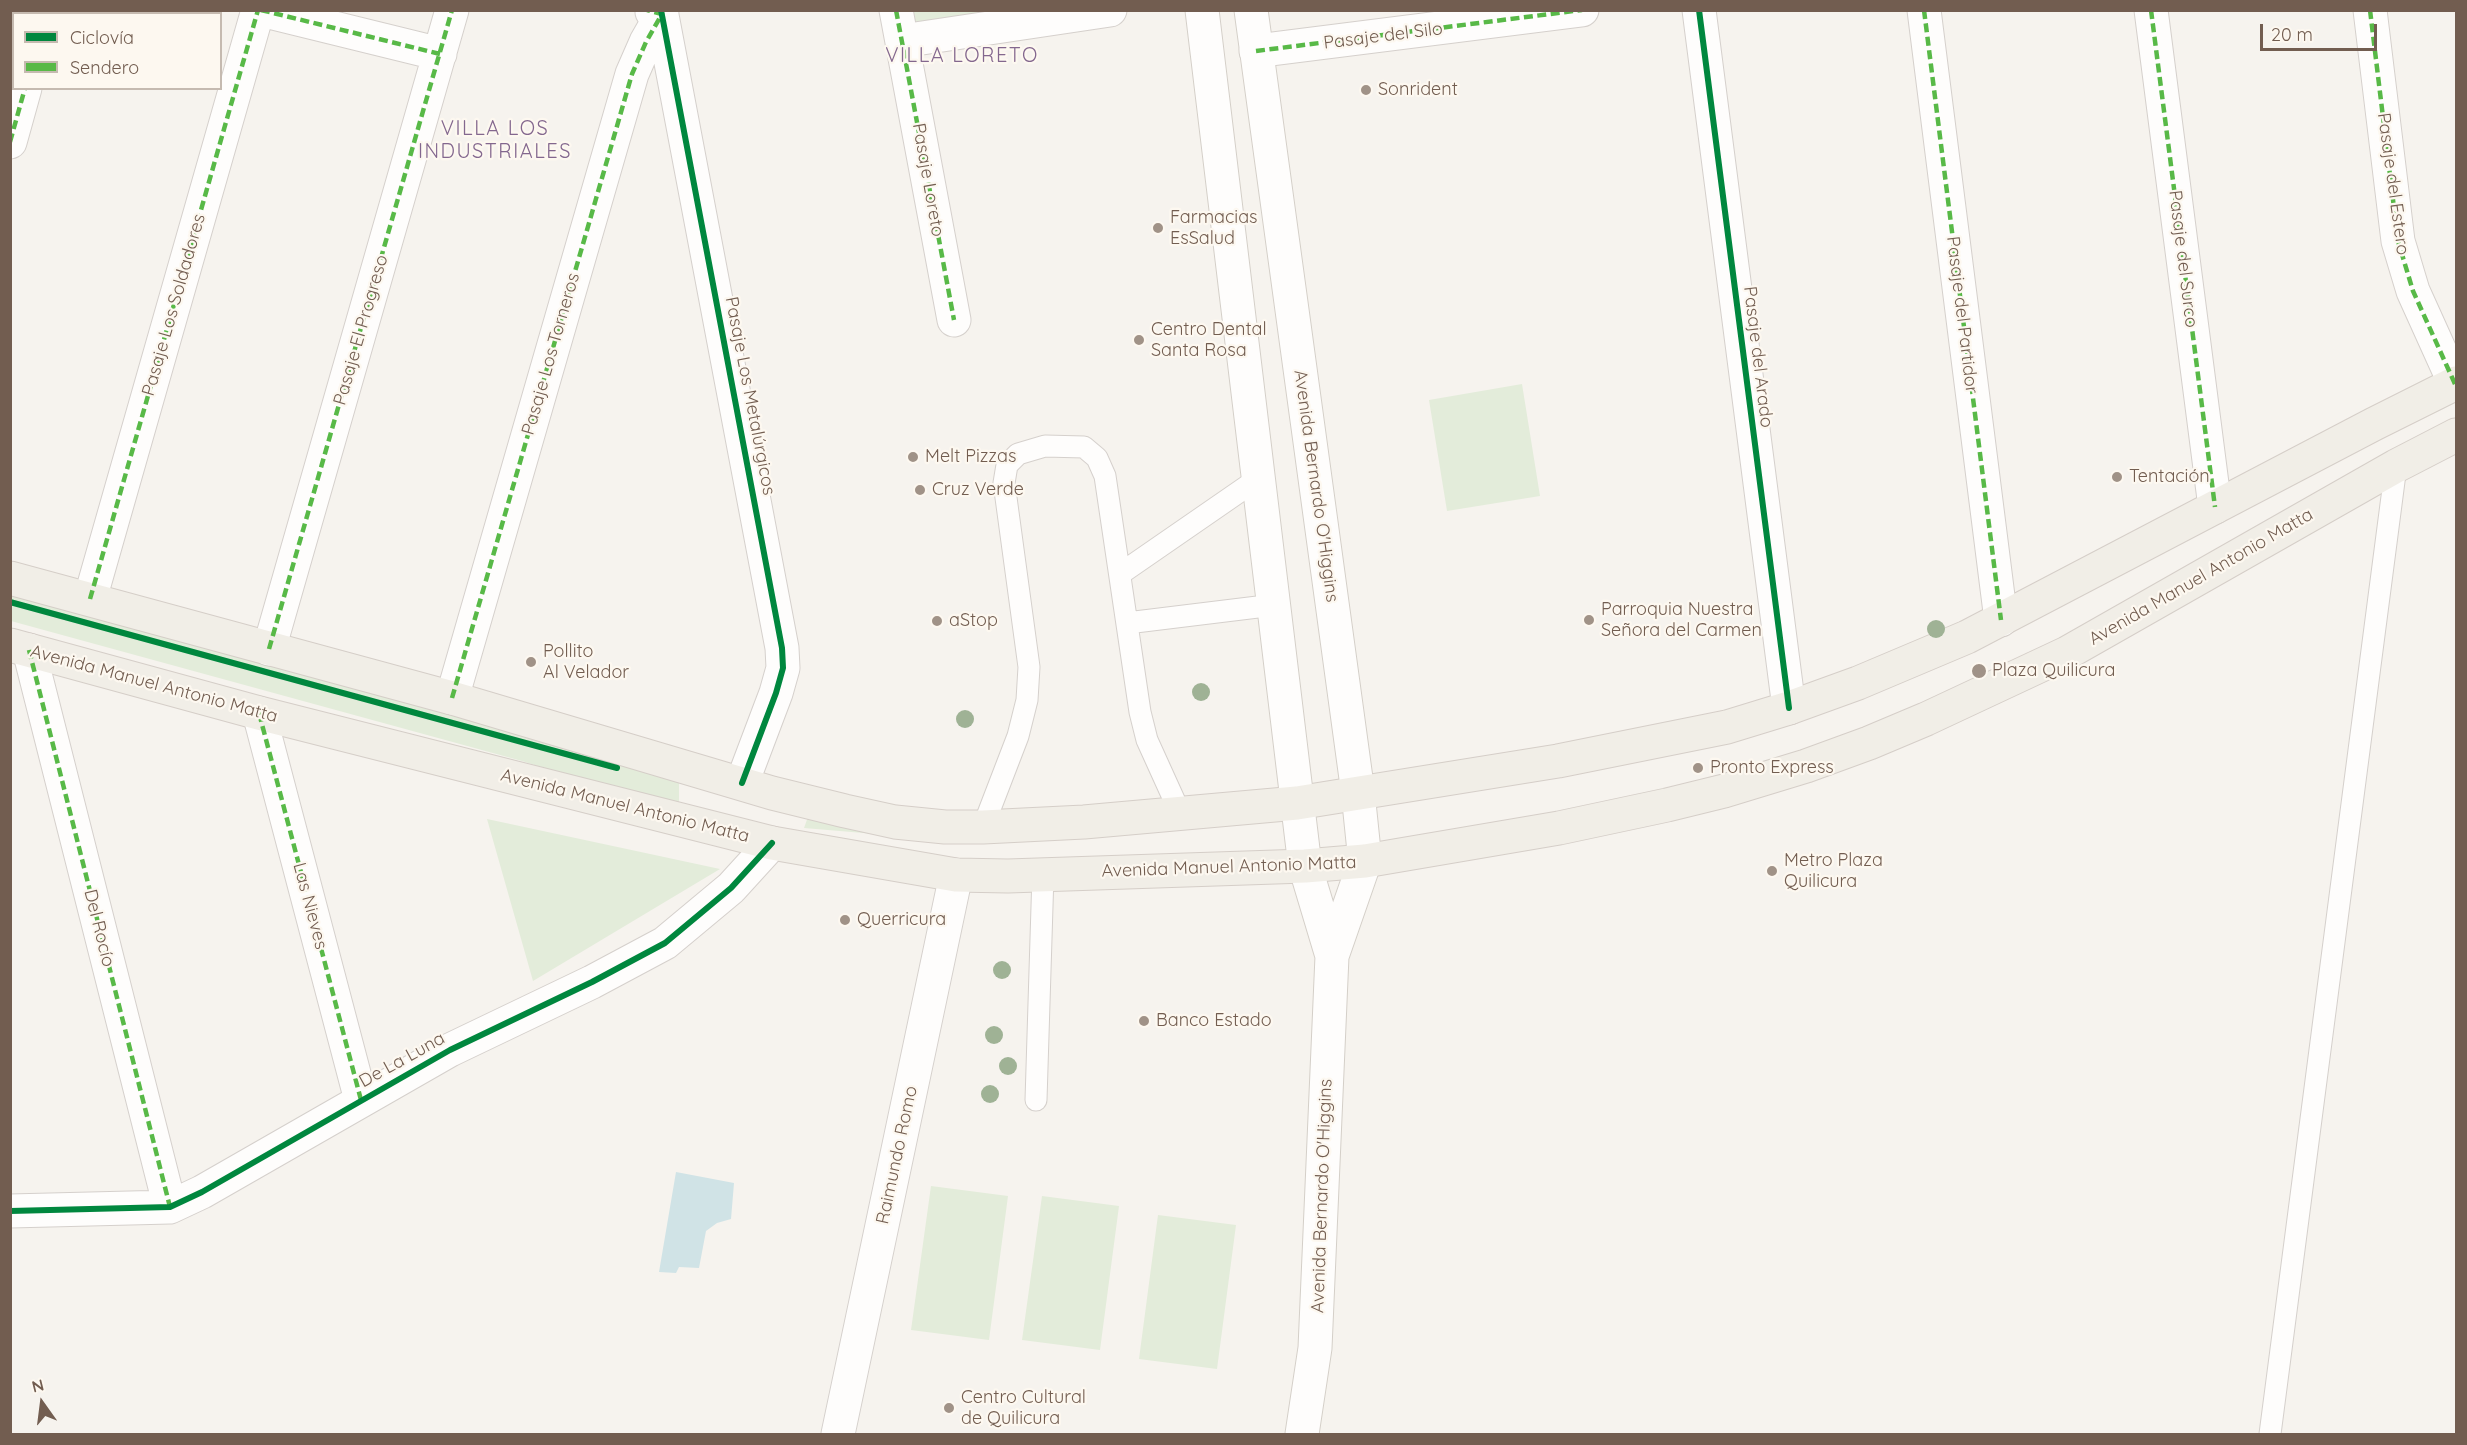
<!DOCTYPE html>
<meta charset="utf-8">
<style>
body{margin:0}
#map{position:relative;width:2467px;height:1445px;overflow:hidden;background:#f6f3ee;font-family:Quicksand,sans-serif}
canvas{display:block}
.frame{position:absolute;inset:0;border:12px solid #725d50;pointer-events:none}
.legend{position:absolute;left:12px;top:12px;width:210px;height:78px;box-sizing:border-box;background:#fdf8f0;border:2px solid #c5bab0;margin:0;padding:8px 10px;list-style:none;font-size:18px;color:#725d50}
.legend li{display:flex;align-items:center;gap:12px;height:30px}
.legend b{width:30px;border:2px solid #c5bab0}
.north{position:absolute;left:12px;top:1373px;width:60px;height:60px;-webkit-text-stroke:4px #fdf8f0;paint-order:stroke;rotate:346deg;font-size:16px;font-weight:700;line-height:24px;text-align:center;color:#725d50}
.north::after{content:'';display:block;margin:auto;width:21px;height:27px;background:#725d50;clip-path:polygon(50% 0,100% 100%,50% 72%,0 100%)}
.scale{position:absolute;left:2260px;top:24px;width:117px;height:27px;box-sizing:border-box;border:3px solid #725d50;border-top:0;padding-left:8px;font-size:18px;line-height:21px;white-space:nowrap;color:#725d50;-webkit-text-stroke:4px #fdf8f0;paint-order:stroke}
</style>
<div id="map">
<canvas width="2467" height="1445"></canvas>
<div class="frame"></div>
<ul class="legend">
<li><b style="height:8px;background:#00873e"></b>Ciclovía</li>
<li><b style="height:8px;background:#58b947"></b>Sendero</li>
</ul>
<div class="north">N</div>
<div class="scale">20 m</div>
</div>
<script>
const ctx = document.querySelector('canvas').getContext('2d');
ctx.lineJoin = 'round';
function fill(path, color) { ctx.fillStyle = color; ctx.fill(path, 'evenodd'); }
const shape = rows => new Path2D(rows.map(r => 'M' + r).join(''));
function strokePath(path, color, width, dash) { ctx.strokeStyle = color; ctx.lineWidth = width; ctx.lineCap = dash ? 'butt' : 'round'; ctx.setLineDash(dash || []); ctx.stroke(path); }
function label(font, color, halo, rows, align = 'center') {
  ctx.font = font + ' Quicksand,sans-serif'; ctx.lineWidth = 4.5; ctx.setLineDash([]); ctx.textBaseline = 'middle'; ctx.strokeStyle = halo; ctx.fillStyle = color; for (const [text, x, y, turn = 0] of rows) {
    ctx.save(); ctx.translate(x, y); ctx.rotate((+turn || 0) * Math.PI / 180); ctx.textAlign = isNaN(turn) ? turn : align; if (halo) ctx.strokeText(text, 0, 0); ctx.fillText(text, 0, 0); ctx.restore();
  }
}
const green = shape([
 [905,10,1040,11,908,30],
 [1522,384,1540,496,1447,511,1429,400],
 [10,588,679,773,679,811,522,761,11,621],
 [809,814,887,835,804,828],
 [487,819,720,869,533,981],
 [931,1186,1008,1196,989,1340,911,1330],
 [1042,1196,1119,1206,1100,1350,1022,1340],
 [1158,1215,1236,1225,1217,1369,1139,1359]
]);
const water = shape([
 [676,1172,734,1183,731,1219,717,1223,706,1231,699,1268,679,1267,676,1273,659,1272]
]);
const lane = shape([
 [1120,574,1259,478],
 [1127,623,1274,605],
 [983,827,1018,736,1027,700,1029,667,1004,483,1007,465,1018,454,1045,446,1084,447,1097,458,1105,476,1140,712,1147,740,1181,815],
 [1036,1100,1043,874],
 [2270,1434,2396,466]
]);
const street = shape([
 [261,10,440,54],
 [661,10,782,648,783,668,776,693,742,783],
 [896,10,954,320],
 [1699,10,1789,708],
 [1924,10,2001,620],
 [2151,10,2215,507],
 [2370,10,2398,241,2413,291,2455,384],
 [46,14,47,10],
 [902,41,1110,10],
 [1256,51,1582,10],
 [10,142,25,88],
 [90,599,258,10],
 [269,649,452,10],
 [29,650,170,1207],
 [452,698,632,74,646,42,662,14,652,12],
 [259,713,361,1100],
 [10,1211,170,1207,202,1192,450,1050,592,982,665,943,731,888,772,843],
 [838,1434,956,875]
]);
const secondary = shape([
 [1202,10,1305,866,1332,956],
 [1251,10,1358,793,1365,861,1332,956,1315,1348,1302,1434]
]);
const primary = shape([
 [10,578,452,698,772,793,845,811,895,822,945,827,983,827,1084,822,1297,803,1558,761,1727,727,1789,708,1858,683,1967,637,2374,424,2456,383],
 [10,645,259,713,772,843,956,875,1008,876,1305,866,1365,861,1559,828,1667,805,1724,791,1806,766,1869,743,1926,719,2067,653,2396,466,2456,435]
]);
const quiet = shape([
 [261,10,440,54],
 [896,10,954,320],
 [1924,10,2001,620],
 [2151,10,2215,507],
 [2370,10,2398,241,2413,291,2455,384],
 [46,14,47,10],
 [1256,51,1582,10],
 [10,142,25,88],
 [90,599,258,10],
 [269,649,452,10],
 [29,650,170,1207],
 [452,698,632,74,646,42,662,14,647,10],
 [259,713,361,1100]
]);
const cycleway = shape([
 [661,10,782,648,783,668,776,693,742,783],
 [1699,10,1789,708],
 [10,602,617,768],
 [10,1211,170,1207,202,1192,450,1050,592,982,665,943,731,888,772,843]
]);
const trees = [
 [1936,629],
 [1201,692],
 [965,719],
 [1002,970],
 [994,1035],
 [1008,1066],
 [990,1094]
];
const markers = [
 [1366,90,6,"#a09287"],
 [1158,228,6,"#a09287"],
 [1139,340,6,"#a09287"],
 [913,457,6,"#a09287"],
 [2117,477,6,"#a09287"],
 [920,490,6,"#a09287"],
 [1589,620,6,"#a09287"],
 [937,621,6,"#a09287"],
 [531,662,6,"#a09287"],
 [1979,671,8,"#a09287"],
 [1698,768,6,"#a09287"],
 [1772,871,6,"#a09287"],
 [845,920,6,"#a09287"],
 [1144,1021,6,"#a09287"],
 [949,1408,6,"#a09287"]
];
const streetNames = [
 ["Pasaje del Silo",1383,36,-7],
 ["Pasaje Loreto",928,180,80],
 ["Pasaje del Estero",2393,184,82],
 ["Pasaje del Surco",2183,259,83],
 ["Pasaje Los Soldadores",174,305,-74],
 ["Pasaje del Partidor",1962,315,83],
 ["Pasaje El Progreso",361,330,-74],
 ["Pasaje Los Torneros",551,354,-74],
 ["Pasaje del Arado",1758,357,83],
 ["Pasaje Los Metalúrgicos",750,396,79],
 ["Avenida Bernardo O'Higgins",1316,486,82],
 ["Avenida Manuel Antonio Matta",2201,577,-30],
 ["Avenida Manuel Antonio Matta",154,684,15],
 ["Avenida Manuel Antonio Matta",625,806,14],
 ["Avenida Manuel Antonio Matta",1229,867,-2],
 ["Las Nieves",310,906,75],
 ["Del Rocío",99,928,76],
 ["De La Luna",402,1060,-29],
 ["Raimundo Romo",897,1155,-78],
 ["Avenida Bernardo O'Higgins",1322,1196,-88]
];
const poiNames = [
 ["Sonrident",1378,90],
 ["Farmacias",1170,218],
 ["EsSalud",1170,239],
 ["Centro Dental",1151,330],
 ["Santa Rosa",1151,351],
 ["Melt Pizzas",925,457],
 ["Tentación",2129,477],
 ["Cruz Verde",932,490],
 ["Parroquia Nuestra",1601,610],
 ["Señora del Carmen",1601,631],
 ["aStop",949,621],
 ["Pollito",543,652],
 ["Al Velador",543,673],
 ["Plaza Quilicura",1992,671],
 ["Pronto Express",1710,768],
 ["Metro Plaza",1784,861],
 ["Quilicura",1784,882],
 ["Querricura",857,920],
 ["Banco Estado",1156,1021],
 ["Centro Cultural",961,1398],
 ["de Quilicura",961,1419]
];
const neighbourhoodNames = [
 ["VILLA LORETO",962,56],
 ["VILLA LOS",495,129],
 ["INDUSTRIALES",495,152]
];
fill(green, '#e3ecda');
fill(water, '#d0e3e6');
strokePath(lane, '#d5d0cc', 23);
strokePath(street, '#d5d0cc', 35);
strokePath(secondary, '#d4cfc8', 35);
strokePath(primary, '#d5cec8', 35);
strokePath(lane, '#fefdfc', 21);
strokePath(street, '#fefdfc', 33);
strokePath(secondary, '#fefdfc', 33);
strokePath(primary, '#f1eee7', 33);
strokePath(quiet, '#58b947', 4.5, [9, 4.5]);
strokePath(cycleway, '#00873e', 6);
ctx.fillStyle = '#9fb295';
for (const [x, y] of trees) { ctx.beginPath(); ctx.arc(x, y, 9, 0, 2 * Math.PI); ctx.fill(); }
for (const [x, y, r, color] of markers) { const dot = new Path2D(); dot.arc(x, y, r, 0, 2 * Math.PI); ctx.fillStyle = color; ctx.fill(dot); strokePath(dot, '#fdf8f0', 2); }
label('18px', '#725d50', '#fdf8f0', streetNames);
label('18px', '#725d50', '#fdf8f0', poiNames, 'left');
ctx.letterSpacing = '1.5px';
label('20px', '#83678e', '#fdf8f0', neighbourhoodNames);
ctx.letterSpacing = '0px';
</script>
